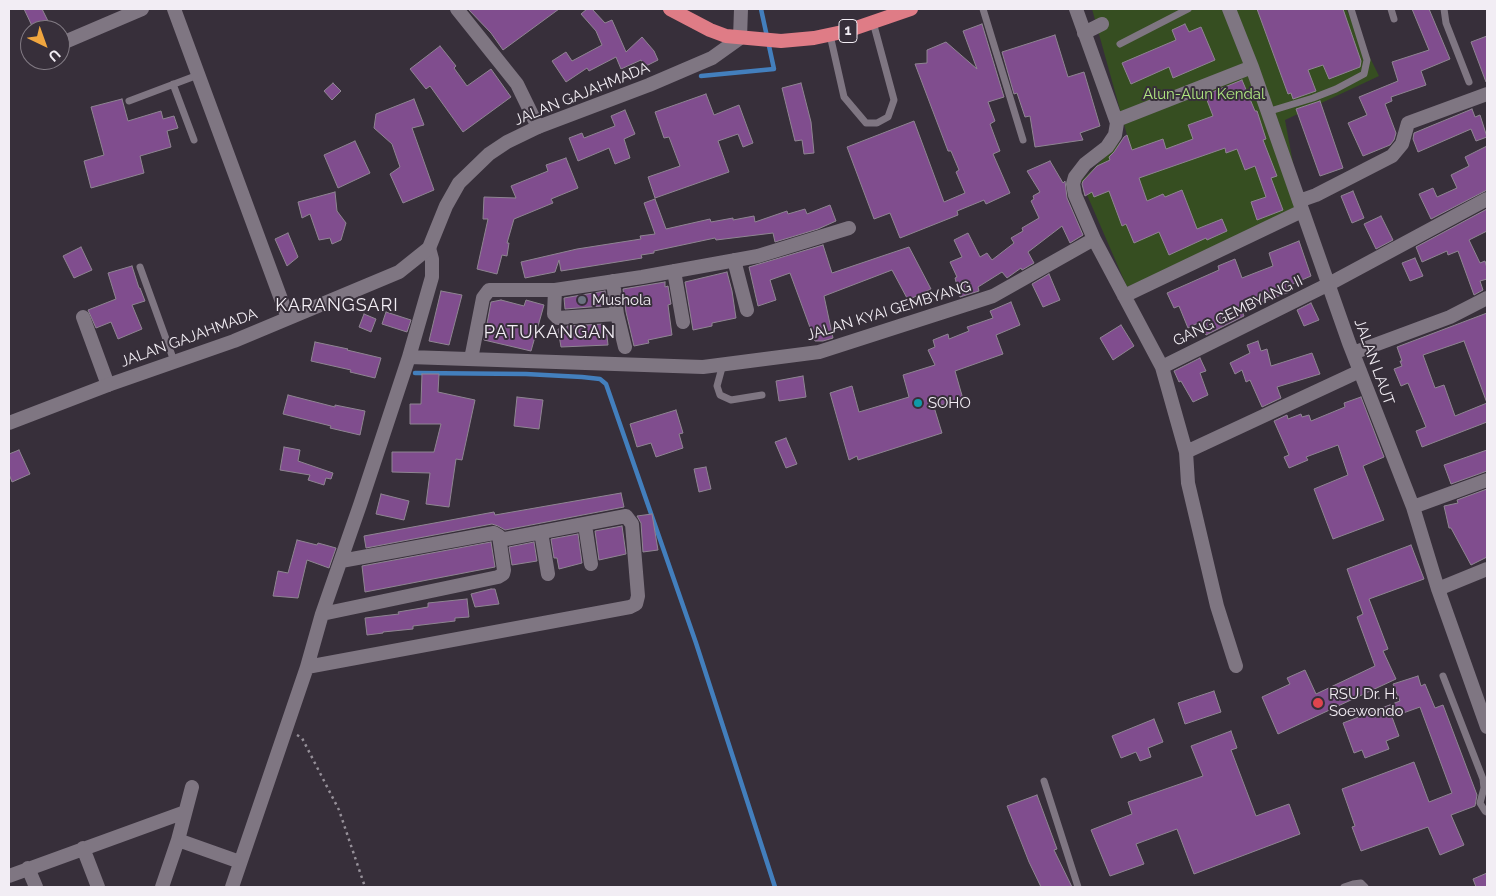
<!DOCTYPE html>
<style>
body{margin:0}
#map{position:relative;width:1496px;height:896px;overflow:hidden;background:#372f3a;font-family:Raleway,sans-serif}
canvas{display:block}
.frame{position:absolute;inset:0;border:10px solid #f2edf4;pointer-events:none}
.north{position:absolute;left:20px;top:20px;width:50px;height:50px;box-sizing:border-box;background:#372f3a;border:1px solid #827b84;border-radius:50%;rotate:138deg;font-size:14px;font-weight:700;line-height:20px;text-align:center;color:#f2edf4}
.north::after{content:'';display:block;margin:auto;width:18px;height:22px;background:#f0a63f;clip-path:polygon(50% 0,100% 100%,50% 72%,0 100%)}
</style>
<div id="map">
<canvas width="1496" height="896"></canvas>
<div class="frame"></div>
<div class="north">U</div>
</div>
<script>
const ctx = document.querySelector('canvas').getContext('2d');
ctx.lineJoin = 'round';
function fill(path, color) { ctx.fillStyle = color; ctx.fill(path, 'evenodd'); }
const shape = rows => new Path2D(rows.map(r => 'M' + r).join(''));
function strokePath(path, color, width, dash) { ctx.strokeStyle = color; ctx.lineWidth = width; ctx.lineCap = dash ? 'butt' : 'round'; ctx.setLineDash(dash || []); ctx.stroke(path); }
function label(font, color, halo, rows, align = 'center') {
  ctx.font = font + ' Raleway,sans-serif'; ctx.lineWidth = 4; ctx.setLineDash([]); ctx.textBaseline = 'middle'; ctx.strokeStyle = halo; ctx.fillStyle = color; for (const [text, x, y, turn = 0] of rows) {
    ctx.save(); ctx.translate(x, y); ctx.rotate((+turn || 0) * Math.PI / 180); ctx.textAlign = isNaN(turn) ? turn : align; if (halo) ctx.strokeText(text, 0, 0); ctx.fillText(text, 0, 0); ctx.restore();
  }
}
const green = shape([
 [1092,9,1346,9,1379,76,1285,120,1302,211,1127,287,1081,181,1127,135]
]);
const stream = shape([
 [701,76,774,69,761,9],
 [415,373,526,374,582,377,600,379,606,384,696,643,775,887]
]);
const building = shape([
 [24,9,42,9,48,21,33,28,24,9],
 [468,9,559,9,503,50,491,33,468,9],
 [587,9,592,9,605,23,612,20,626,52,642,37,654,51,658,60,644,67,641,60,621,69,616,57,589,71,587,68,566,82,552,61,566,52,572,61,602,45,596,31,581,14,587,9],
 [1257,9,1343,9,1361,61,1360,67,1329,79,1323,65,1308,70,1316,91,1293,99,1291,93,1288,94,1257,9],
 [1412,9,1429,9,1450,59,1421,71,1426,85,1391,97,1392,101,1385,104,1396,133,1394,140,1390,145,1363,156,1348,123,1367,115,1359,97,1398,81,1392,62,1429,50,1412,9],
 [982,24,1004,97,988,102,995,121,990,124,1000,151,993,154,1010,193,986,204,984,200,957,211,958,215,900,238,890,213,874,219,847,147,914,121,944,202,965,193,956,172,959,170,951,151,948,151,915,64,927,63,927,50,946,42,977,69,963,31,982,24],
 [1185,24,1189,32,1201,27,1215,60,1173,78,1169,67,1131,84,1122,63,1176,40,1172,30,1185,24],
 [1055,35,1068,77,1084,72,1100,126,1080,133,1083,140,1035,147,1030,116,1025,117,1017,93,1014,94,1002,52,1055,35],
 [1487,36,1487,82,1486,82,1471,42,1487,36],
 [440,46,456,66,454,68,467,86,491,69,511,97,463,132,430,86,426,89,410,69,440,46],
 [1242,80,1255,111,1257,111,1266,139,1263,140,1277,176,1271,178,1283,210,1257,220,1251,202,1266,197,1255,166,1245,170,1237,149,1226,153,1225,148,1139,178,1147,201,1163,194,1165,197,1182,190,1197,229,1222,219,1227,231,1207,240,1206,238,1169,255,1159,232,1134,243,1126,224,1122,226,1109,191,1094,197,1092,192,1085,196,1082,184,1083,181,1097,166,1110,160,1109,157,1114,152,1124,137,1127,135,1132,150,1163,139,1166,149,1193,139,1188,125,1213,116,1205,95,1242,80],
 [333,83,341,91,332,100,324,91,333,83],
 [801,83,811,122,814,153,804,154,802,140,795,141,782,88,801,83],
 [706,94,714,115,739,105,753,143,743,147,738,134,718,141,729,172,655,198,648,177,680,166,669,137,664,138,655,112,706,94],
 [122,99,128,121,161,111,163,119,174,116,178,128,167,131,171,147,140,156,144,173,91,188,84,161,104,155,91,107,122,99],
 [414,99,424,125,412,128,434,190,403,203,390,174,400,167,392,144,374,128,376,114,414,99],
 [1320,101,1343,168,1320,176,1296,109,1320,101],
 [1472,109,1475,117,1480,115,1487,137,1476,141,1471,129,1418,152,1413,139,1414,133,1472,109],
 [625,110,635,134,624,139,630,158,615,164,609,148,578,161,569,138,582,133,584,138,615,126,611,116,625,110],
 [355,141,370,173,338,188,324,155,355,141],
 [1487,146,1487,190,1431,219,1419,194,1433,188,1437,197,1457,188,1451,175,1469,166,1465,157,1487,146],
 [566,158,578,188,551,199,553,203,514,219,507,243,509,243,507,256,502,255,497,274,477,269,488,219,483,219,484,197,516,198,511,186,548,171,546,165,566,158],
 [1050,161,1063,183,1065,181,1067,198,1083,235,1070,243,1062,226,1028,252,1034,263,1022,270,1021,268,1007,278,1002,272,978,287,979,291,960,297,955,278,957,277,950,262,962,257,954,240,968,233,980,257,987,253,992,260,1014,243,1011,238,1023,231,1022,228,1039,218,1031,201,1034,199,1033,196,1040,192,1027,171,1050,161],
 [1353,191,1364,218,1352,223,1341,196,1353,191],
 [335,192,337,211,346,223,341,240,332,244,330,238,319,240,310,214,302,218,298,202,335,192],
 [655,199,666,229,710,219,711,222,733,218,733,220,754,216,755,222,787,211,788,214,805,209,807,214,830,205,836,221,818,229,775,242,773,233,716,240,715,238,654,251,654,253,641,255,642,258,561,271,559,260,555,272,525,278,521,262,577,249,641,239,640,236,655,234,644,203,655,199],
 [1487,209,1487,231,1469,240,1480,263,1485,261,1487,268,1487,279,1480,281,1483,290,1474,295,1458,251,1448,255,1447,251,1422,262,1416,247,1487,209],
 [1381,216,1393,240,1376,249,1364,224,1381,216],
 [288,233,298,257,287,266,275,239,288,233],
 [1299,241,1311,276,1288,286,1290,292,1241,309,1244,316,1206,335,1200,322,1188,328,1179,306,1174,308,1167,293,1219,270,1218,266,1235,259,1242,278,1273,266,1269,253,1299,241],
 [823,245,832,273,909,247,931,289,908,300,892,270,824,296,833,338,823,341,815,341,790,273,770,280,776,300,758,306,749,267,823,245],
 [81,247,92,270,74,278,63,256,81,247],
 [1415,258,1423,276,1410,281,1402,263,1415,258],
 [132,266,139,288,140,288,145,301,132,305,142,329,118,339,111,322,96,328,88,310,116,299,108,273,132,266],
 [727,272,732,291,736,318,712,323,712,326,693,330,685,282,727,272],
 [1049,274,1060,300,1043,307,1032,284,1049,274],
 [665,282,665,287,668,286,671,304,668,305,672,335,648,340,649,343,634,346,626,312,623,289,665,282],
 [441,291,462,295,449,345,429,341,441,291],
 [605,291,607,303,601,303,602,306,565,309,564,298,605,291],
 [501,300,524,306,526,300,544,305,531,351,484,340,491,302,501,300],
 [1011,302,1020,325,996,335,1003,354,955,371,963,399,934,407,942,433,858,460,857,456,849,460,830,393,852,386,859,412,909,397,903,375,935,365,928,350,935,347,933,340,948,334,949,339,969,331,967,327,993,318,990,311,1011,302],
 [1311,303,1319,320,1304,326,1297,310,1311,303],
 [386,312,411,320,407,332,382,324,386,312],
 [1487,313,1487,422,1422,447,1416,431,1426,427,1408,383,1401,386,1394,369,1402,366,1400,361,1402,361,1397,347,1487,313],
 [1464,341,1487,403,1455,416,1444,385,1435,388,1423,355,1464,341],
 [364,314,376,319,371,332,359,327,364,314],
 [604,324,604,326,606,326,608,345,561,347,558,329,567,328,567,326,604,324],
 [1121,325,1134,346,1113,360,1100,338,1121,325],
 [1258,341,1261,351,1267,349,1271,366,1312,353,1320,374,1277,387,1281,398,1262,407,1250,380,1246,382,1242,370,1235,374,1230,363,1250,353,1247,345,1258,341],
 [315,342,348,349,347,350,381,358,375,378,350,372,351,370,311,361,315,342],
 [1200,358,1206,371,1200,373,1208,395,1193,402,1181,381,1179,382,1174,371,1200,358],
 [422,374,439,374,438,392,475,400,462,460,456,459,449,507,426,504,430,473,392,472,392,452,434,452,441,424,410,424,410,404,421,404,422,374],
 [803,376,806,397,779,401,776,381,803,376],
 [288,395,335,407,335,405,365,411,360,435,330,428,331,426,283,414,288,395],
 [517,397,543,400,539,429,514,426,517,397],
 [1361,397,1384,457,1363,466,1384,520,1333,539,1314,489,1348,475,1338,445,1306,457,1308,460,1289,468,1284,457,1289,455,1274,421,1287,415,1288,419,1301,414,1302,417,1309,415,1311,421,1345,407,1344,403,1361,397],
 [676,410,683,433,679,434,683,448,656,457,651,443,637,447,630,424,676,410],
 [786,438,797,464,786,468,775,442,786,438],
 [284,447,300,450,298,461,333,473,331,479,326,478,324,485,308,480,310,475,280,470,284,447],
 [19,450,30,474,12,482,9,474,9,454,19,450],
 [1487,450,1487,471,1451,484,1444,465,1487,450],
 [706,467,711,489,699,492,694,469,706,467],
 [1487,489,1487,557,1471,565,1451,528,1449,528,1444,506,1458,503,1457,500,1487,489],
 [621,493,624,507,505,530,498,526,492,524,366,548,364,536,494,512,495,515,621,493],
 [381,494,409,501,404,520,376,514,381,494],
 [652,514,658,550,643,552,641,523,637,516,652,514],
 [622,526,626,554,599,560,595,531,622,526],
 [578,534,582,563,559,569,557,558,554,558,551,539,578,534],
 [297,540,317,545,318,543,336,548,329,568,307,560,298,598,273,596,278,571,288,573,297,540],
 [491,542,495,567,365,592,362,566,491,542],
 [534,542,537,561,512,565,509,547,534,542],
 [1411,545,1424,579,1369,599,1388,649,1383,651,1396,679,1278,734,1262,697,1290,684,1287,678,1305,670,1316,694,1375,666,1357,617,1363,614,1347,569,1411,545],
 [491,589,495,589,499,604,475,607,471,594,491,589],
 [467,599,469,617,455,618,455,621,413,626,413,629,383,632,383,633,367,635,365,618,399,614,398,612,428,607,428,603,467,599],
 [1418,676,1421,686,1425,684,1435,708,1443,705,1477,795,1475,806,1451,815,1464,845,1440,855,1428,827,1361,851,1352,827,1355,826,1342,789,1414,762,1429,802,1452,793,1420,707,1392,717,1399,736,1386,741,1389,749,1365,758,1362,750,1354,753,1343,723,1400,701,1393,684,1418,676],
 [1214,691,1221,712,1185,724,1178,703,1214,691],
 [1154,719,1163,742,1148,748,1151,757,1140,761,1136,752,1121,758,1112,736,1154,719],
 [1231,731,1237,748,1231,750,1256,816,1289,804,1300,834,1194,874,1177,829,1136,844,1144,864,1110,876,1091,830,1132,814,1128,802,1203,776,1191,746,1231,731],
 [1037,795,1057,849,1054,850,1072,887,1041,887,1029,862,1007,806,1037,795],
 [1487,873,1487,887,1476,887,1473,879,1487,873]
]);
const path = shape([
 [297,735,302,738,339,810,365,887]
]);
const service = shape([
 [983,9,1023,140],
 [1391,9,1394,19],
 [1444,9,1446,23,1469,82],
 [830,35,844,97,866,123,877,123,888,117,894,100,873,22],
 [1120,44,1188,9],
 [173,84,194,140],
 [129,101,198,75],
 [1267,112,1313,98,1336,89,1364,74,1367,60,1351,9],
 [140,267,174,361],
 [723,364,717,386,720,395,731,400,762,395],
 [1443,676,1483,779,1484,788,1480,803,1485,811,1487,812],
 [1044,781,1078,887],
 [1344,887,1353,884,1361,883,1365,887]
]);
const minor = shape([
 [174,9,288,318],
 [457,9,517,84,538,127],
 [1076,9,1117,123,1115,135,1107,147,1085,164,1075,177,1073,184,1075,195,1094,239,1162,367,1186,452,1188,483,1217,606,1236,666],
 [1229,9,1252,67,1349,343,1413,507,1438,589,1487,727],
 [1084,33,1102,24],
 [60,44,142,9],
 [1117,120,1252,67],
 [1299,201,1316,195,1392,156,1402,144,1408,123,1487,94],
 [734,260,747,310],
 [674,271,683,322],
 [613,281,617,314,625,347],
 [555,290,554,314,558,318,617,314],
 [1124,296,1302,211],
 [83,317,108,385],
 [1353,353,1450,317,1487,298],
 [409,357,703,367,819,352,993,296,1094,239],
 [471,359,483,298,489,290,555,290,642,277,758,256,849,228],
 [1162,367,1329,284,1487,199],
 [1186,452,1360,371],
 [1413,507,1487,480],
 [585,525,591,564],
 [541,532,548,574],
 [1438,589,1487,569],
 [322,614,498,577,503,574,504,570,499,536,494,533,341,561],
 [307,667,630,607,636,604,638,596,632,524,626,516,500,540],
 [178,840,192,787],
 [83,848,98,887],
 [28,868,36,887],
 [9,876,185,812],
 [162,887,178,840,240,862],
 [232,887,307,667,322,614,360,505,409,357,432,277,432,259,429,248]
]);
const tertiary = shape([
 [9,423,108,385,234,341,399,272,429,248,446,206,459,183,489,154,507,142,538,127,649,85,712,58,740,38,741,9]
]);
const trunk = shape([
 [670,9,710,30,726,36,781,41,814,38,847,31,911,9]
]);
const markers = [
 [582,300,5,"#6b7280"],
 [918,403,5,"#0f9aa8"],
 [1318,703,6,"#e0444e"]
];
const shields = [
 [848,31,18]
];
const shieldNames = [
 ["1",848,31]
];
const streetNames = [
 ["JALAN GAJAHMADA",582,94,-22],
 ["JALAN KYAI GEMBYANG",889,311,-17],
 ["GANG GEMBYANG II",1238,311,-26],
 ["JALAN GAJAHMADA",189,338,-20],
 ["JALAN LAUT",1374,362,70]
];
const parkNames = [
 ["Alun-Alun Kendal",1204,94]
];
const poiNames = [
 ["Mushola",592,300],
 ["SOHO",928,403],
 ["RSU Dr. H.",1329,694],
 ["Soewondo",1329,711]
];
const quarterNames = [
 ["KARANGSARI",337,306],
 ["PATUKANGAN",550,333]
];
fill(green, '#364e21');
strokePath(stream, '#437fbd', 4.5);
fill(building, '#804d8e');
strokePath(building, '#8f8592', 1);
strokePath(path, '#969099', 2.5, [2.5, 4]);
strokePath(service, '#7f7682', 7);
strokePath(minor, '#7f7682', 14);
strokePath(tertiary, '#7f7682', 14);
strokePath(trunk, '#df7c86', 14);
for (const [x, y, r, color] of markers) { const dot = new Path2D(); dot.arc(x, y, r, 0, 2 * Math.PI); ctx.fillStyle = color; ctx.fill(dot); strokePath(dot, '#372f3a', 2); }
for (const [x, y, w] of shields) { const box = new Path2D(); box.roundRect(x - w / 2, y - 11.5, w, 23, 4); ctx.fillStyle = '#372f3a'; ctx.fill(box); strokePath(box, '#f2edf4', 1); }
label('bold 14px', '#f2edf4', null, shieldNames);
label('15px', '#f2edf4', '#372f3a', streetNames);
label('15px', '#b0e881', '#372f3a', parkNames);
label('15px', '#f2edf4', '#372f3a', poiNames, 'left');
ctx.letterSpacing = '1px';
label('18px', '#f2edf4', '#372f3a', quarterNames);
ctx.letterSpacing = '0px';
</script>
